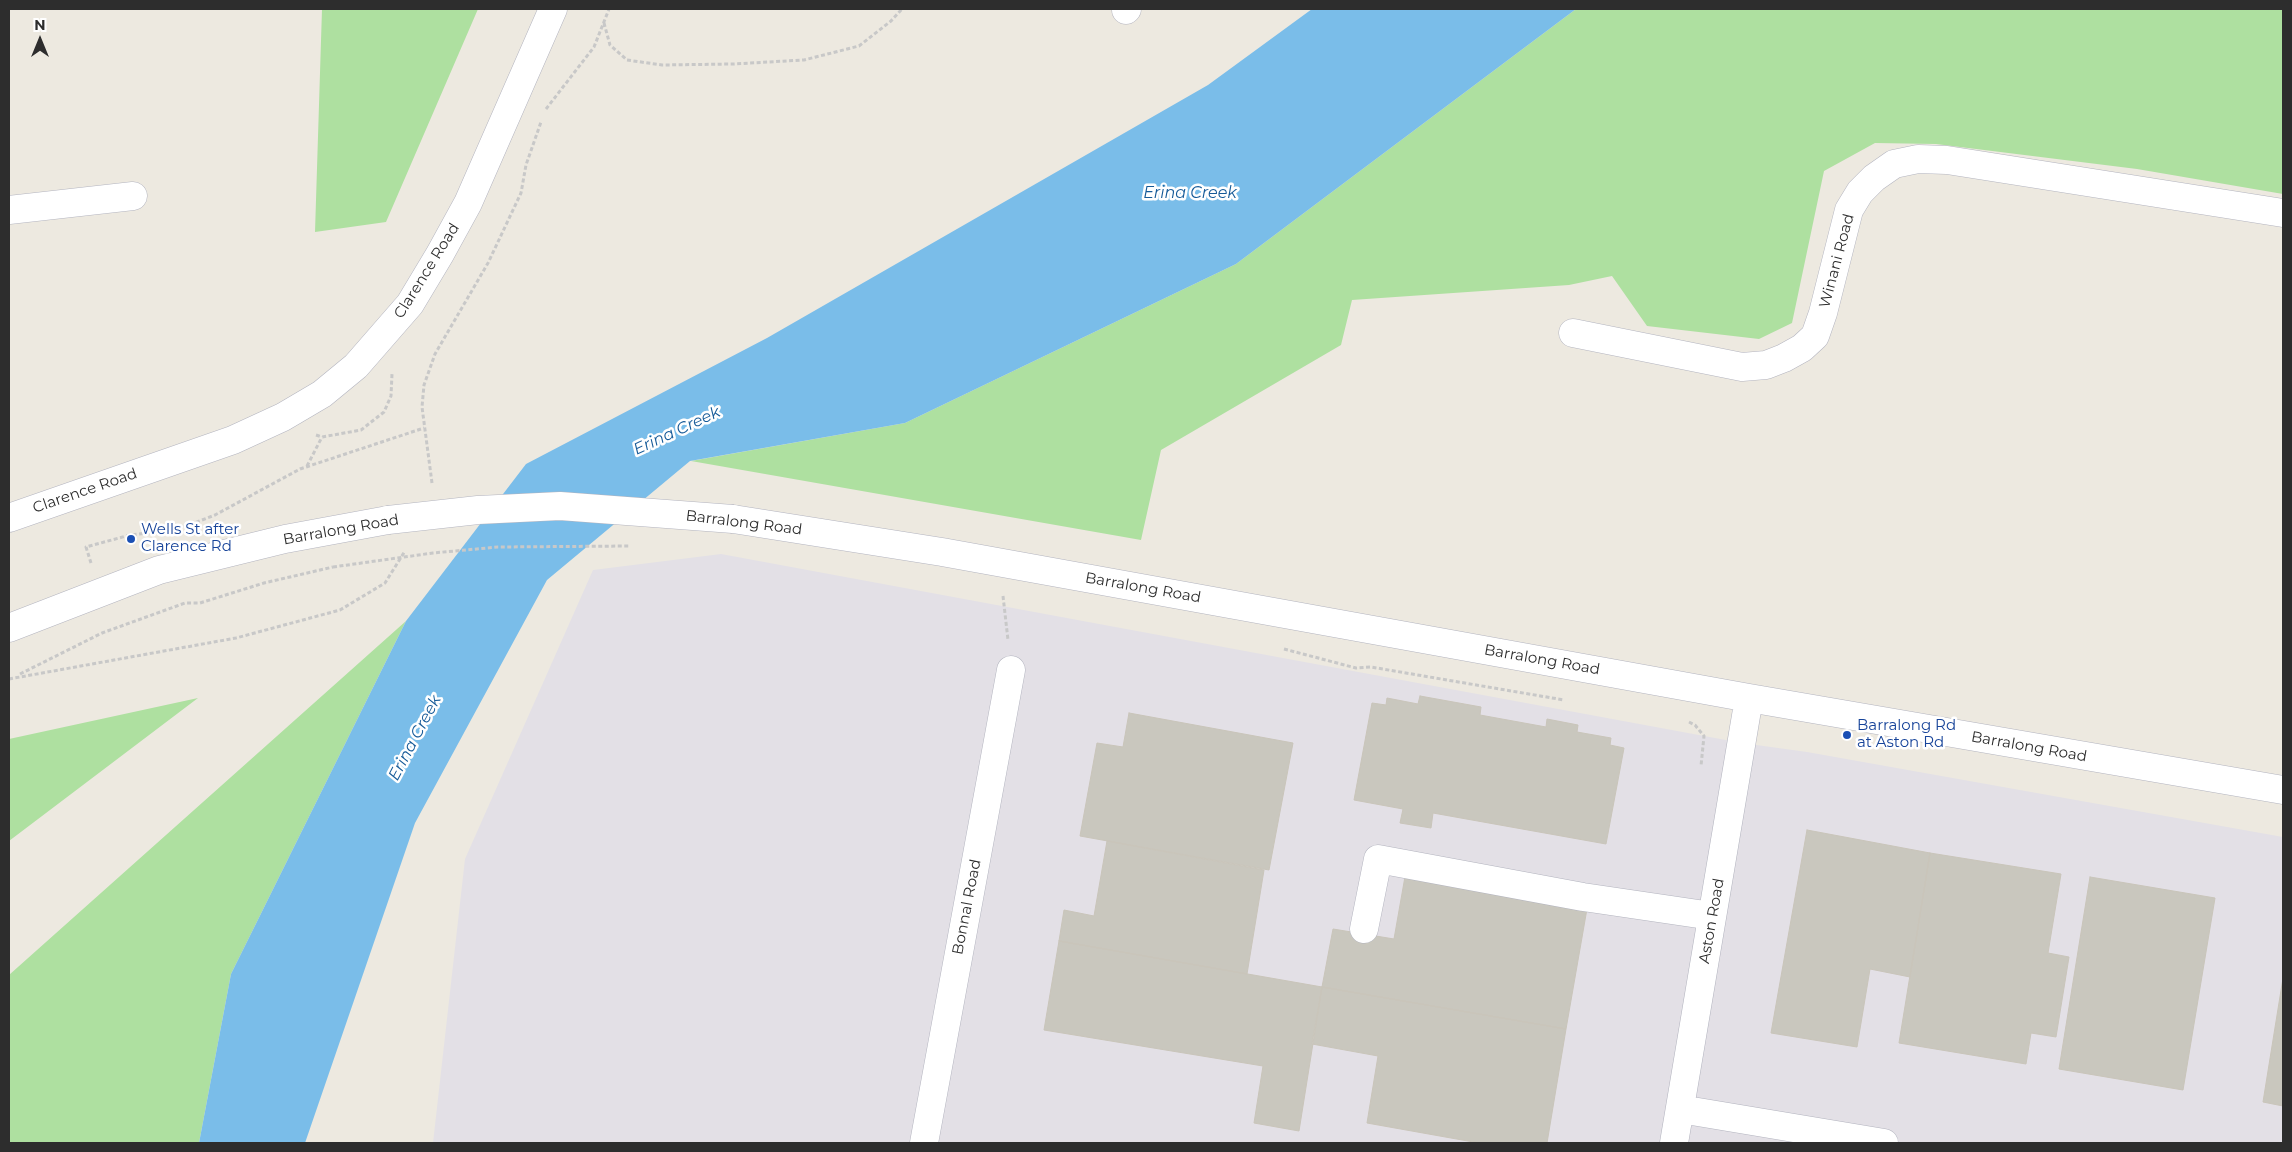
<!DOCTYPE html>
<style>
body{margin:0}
#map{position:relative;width:2292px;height:1152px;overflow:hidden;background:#ede9e0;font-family:Montserrat,sans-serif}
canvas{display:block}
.frame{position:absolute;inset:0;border:10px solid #2d2d2d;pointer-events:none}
.north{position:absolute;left:15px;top:15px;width:50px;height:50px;-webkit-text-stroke:4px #fff;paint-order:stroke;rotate:0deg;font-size:14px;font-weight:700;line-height:20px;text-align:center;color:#2d2d2d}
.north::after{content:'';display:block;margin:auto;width:18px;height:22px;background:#2d2d2d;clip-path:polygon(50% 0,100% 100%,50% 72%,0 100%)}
</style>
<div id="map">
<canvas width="2292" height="1152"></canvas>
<div class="frame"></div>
<div class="north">N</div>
</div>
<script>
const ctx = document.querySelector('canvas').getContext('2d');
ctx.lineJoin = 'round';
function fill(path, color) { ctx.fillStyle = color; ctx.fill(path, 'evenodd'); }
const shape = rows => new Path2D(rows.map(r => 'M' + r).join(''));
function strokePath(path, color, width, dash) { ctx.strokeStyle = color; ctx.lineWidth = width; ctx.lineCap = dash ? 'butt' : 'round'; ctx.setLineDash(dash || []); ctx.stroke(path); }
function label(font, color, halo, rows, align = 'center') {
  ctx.font = font + ' Montserrat,sans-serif'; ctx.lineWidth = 5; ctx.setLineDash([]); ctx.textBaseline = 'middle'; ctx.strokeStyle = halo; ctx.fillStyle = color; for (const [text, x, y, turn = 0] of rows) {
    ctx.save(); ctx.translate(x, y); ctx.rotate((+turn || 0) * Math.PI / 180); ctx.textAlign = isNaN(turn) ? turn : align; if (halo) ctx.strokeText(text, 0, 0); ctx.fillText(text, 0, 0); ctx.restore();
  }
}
const industrial = shape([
 [721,554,1742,743,1807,752,2283,837,2283,1143,433,1143,465,859,593,570]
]);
const green = shape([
 [322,9,478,9,386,222,315,232],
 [1576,9,2283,9,2283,194,2137,169,1936,144,1875,143,1824,171,1792,323,1759,339,1647,326,1612,276,1569,285,1352,300,1341,345,1161,450,1141,540,691,461,905,423,1236,264],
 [406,621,231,974,199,1143,9,1143,9,975],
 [198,698,9,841,9,739]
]);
const water = shape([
 [1312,9,1576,9,1236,264,905,423,690,461,547,580,415,823,305,1143,199,1143,231,974,406,621,526,464,767,338,1208,85]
]);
const building = shape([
 [1420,696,1481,707,1480,715,1546,727,1547,719,1578,725,1577,732,1611,738,1610,745,1624,748,1606,844,1433,813,1431,828,1400,823,1403,809,1354,800,1372,703,1386,705,1387,698,1418,704,1420,696],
 [1129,713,1293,743,1269,870,1080,836,1097,743,1123,747,1129,713],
 [1807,830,1930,853,1910,977,1870,969,1857,1047,1771,1033,1807,830],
 [1107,841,1264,870,1247,974,1059,941,1064,910,1094,916,1107,841],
 [1930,853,2061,874,2048,953,2069,957,2056,1037,2031,1033,2026,1064,1899,1043,1930,853],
 [1406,871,1588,903,1566,1029,1322,987,1333,929,1394,939,1406,871],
 [2090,877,2215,898,2183,1090,2059,1069,2090,877],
 [1059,941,1322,987,1299,1131,1254,1123,1263,1066,1044,1030,1059,941],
 [2283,978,2283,1106,2263,1102,2283,978],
 [1322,987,1566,1029,1547,1143,1479,1143,1367,1123,1378,1056,1312,1044,1322,987]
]);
const path = shape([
 [604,23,610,45,627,60,662,65,733,64,804,60,859,46,891,21,902,9],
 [546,109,594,47,609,9],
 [316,435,322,437,361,430,384,412,391,396,392,374],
 [307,466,322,437],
 [432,483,422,407,424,385,435,354,488,263,521,193,526,165,541,122],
 [91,563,86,547,130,535,176,530,215,515,300,469,424,428],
 [1003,596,1008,640],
 [1284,649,1356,668,1371,667,1564,700],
 [20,674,102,633,185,603,200,603,264,583,333,567],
 [9,679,236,638,340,610,385,583,405,551],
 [1689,722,1695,725,1704,736,1701,766]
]);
const minor = shape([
 [1126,10,1127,9],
 [9,210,133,196],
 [1573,333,1742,367,1766,365,1784,358,1802,348,1815,336,1823,313,1849,210,1860,192,1874,178,1894,164,1918,159,1947,160,2283,213],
 [9,518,233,440,283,417,322,394,356,366,410,304,440,254,468,203,553,9],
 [733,519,942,552,1749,698,2283,790],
 [9,628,159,570,285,539,388,520],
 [1364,929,1378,859,1583,897,1712,916],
 [1680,1109,1884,1143],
 [924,1143,1011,670],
 [1674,1143,1749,698]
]);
const pathBridge = shape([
 [333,567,433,553,498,547,629,546]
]);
const minorBridge = shape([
 [388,520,478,510,560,506,733,519]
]);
const markers = [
 [131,539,5,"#1a4fb4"],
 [1847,735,5,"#1a4fb4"]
];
const streetNames = [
 ["Winani Road",1837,261,-75],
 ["Clarence Road",427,271,-58],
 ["Clarence Road",85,491,-19],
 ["Barralong Road",744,523,7],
 ["Barralong Road",341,530,-10],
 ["Barralong Road",1143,588,10],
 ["Barralong Road",1542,660,10],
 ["Barralong Road",2029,747,10],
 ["Bonnal Road",967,907,-79],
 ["Aston Road",1712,921,-80]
];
const transitNames = [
 ["Wells St after",141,530],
 ["Clarence Rd",141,547],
 ["Barralong Rd",1857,726],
 ["at Aston Rd",1857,743]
];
const waterNames = [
 ["Erina Creek",1190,193],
 ["Erina Creek",677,431,-25],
 ["Erina Creek",415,738,-62]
];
fill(industrial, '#e3e0e6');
fill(green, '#aee0a0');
fill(water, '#7abde9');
fill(building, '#c9c7be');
strokePath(building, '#c9c5ba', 1);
strokePath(minor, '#b3b4bf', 29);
strokePath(path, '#c8c8c8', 3, [4, 2.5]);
strokePath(minor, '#fff', 28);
strokePath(minorBridge, '#b3b4bf', 29, []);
strokePath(pathBridge, '#c8c8c8', 3, [4, 2.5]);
strokePath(minorBridge, '#fff', 28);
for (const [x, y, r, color] of markers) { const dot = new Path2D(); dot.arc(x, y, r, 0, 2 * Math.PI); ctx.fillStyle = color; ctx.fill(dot); strokePath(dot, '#fff', 2); }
label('15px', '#2d2d2d', '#fff', streetNames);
label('15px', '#164399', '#fff', transitNames, 'left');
label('italic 16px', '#155a98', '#fff', waterNames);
</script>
